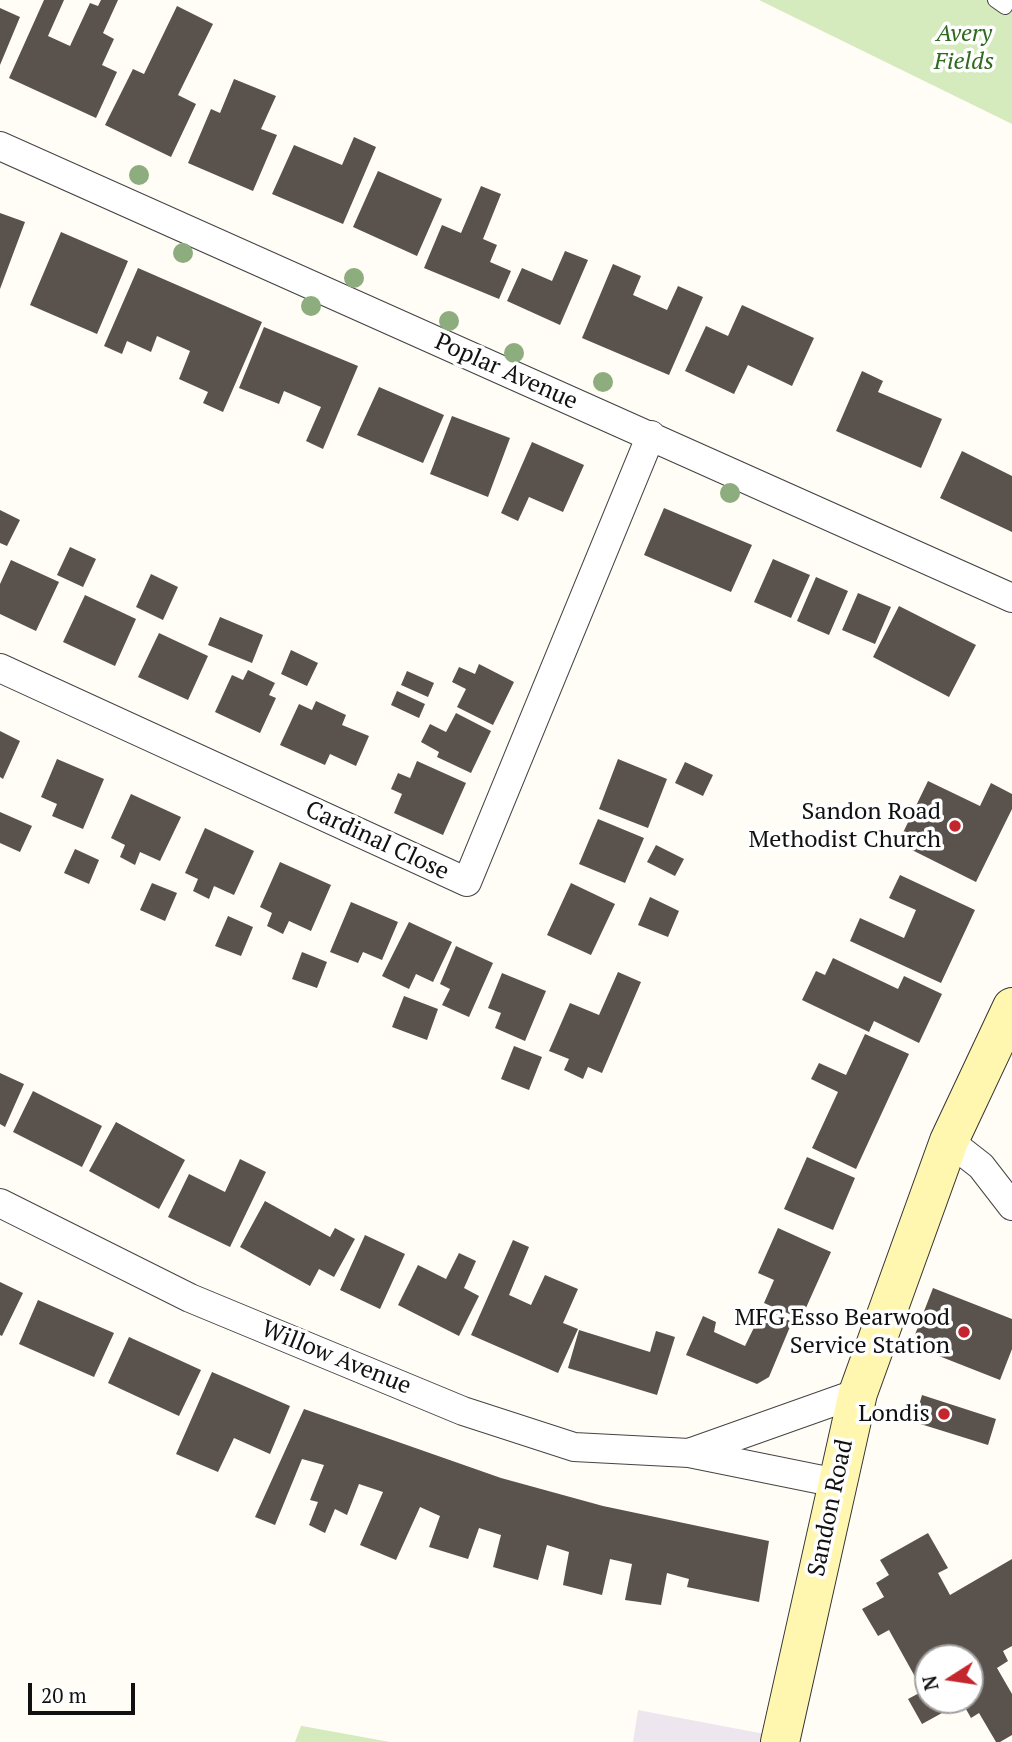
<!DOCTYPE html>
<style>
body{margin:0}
#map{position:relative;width:1012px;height:1742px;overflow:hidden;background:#fffdf5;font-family:"PT Serif",serif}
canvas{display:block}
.north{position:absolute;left:914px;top:1644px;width:70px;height:70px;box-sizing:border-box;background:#fff;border:2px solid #a0a0a0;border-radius:50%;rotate:258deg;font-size:19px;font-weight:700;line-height:28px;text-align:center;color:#111}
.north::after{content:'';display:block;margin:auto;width:24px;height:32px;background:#c4262e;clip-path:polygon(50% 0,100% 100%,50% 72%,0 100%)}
.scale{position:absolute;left:28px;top:1683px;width:107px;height:32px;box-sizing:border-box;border:4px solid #111;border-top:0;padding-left:9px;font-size:21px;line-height:24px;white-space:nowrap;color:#111;-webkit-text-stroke:5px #fff;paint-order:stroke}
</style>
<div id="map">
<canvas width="1012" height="1742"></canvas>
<div class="north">N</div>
<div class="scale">20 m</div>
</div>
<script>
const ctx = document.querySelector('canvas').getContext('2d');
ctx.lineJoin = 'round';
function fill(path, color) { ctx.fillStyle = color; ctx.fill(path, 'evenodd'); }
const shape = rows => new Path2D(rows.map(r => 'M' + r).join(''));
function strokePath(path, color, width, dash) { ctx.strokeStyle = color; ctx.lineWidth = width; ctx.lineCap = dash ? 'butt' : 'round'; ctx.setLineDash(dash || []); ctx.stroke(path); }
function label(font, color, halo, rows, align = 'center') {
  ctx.font = font + ' "PT Serif",serif'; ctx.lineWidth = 7; ctx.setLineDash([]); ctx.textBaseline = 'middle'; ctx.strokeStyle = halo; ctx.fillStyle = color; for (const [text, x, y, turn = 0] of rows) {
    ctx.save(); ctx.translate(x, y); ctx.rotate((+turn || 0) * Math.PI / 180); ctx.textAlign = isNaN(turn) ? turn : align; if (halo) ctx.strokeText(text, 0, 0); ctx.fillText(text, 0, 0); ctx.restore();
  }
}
const industrial = shape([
 [638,1710,781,1737,780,1742,633,1742]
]);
const green = shape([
 [759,0,1012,0,1012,124],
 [301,1726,302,1726,390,1742,295,1742]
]);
const building = shape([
 [44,0,64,0,48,36,70,46,90,3,98,6,101,0,118,0,103,33,114,39,102,65,117,72,96,118,9,78],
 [177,6,213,24,178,95,196,104,171,157,105,125,133,69,144,74],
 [0,8,20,17,0,65],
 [234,79,276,96,261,129,277,135,253,191,188,163,211,109,220,113],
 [354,137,376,147,343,224,272,194,294,145,342,165],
 [378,171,442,199,417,256,353,227],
 [481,186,501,194,483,239,497,245,490,262,511,271,499,299,424,268,442,225,461,233],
 [0,213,25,222,0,289],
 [61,232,128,261,97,334,30,305],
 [565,251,588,260,560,325,507,301,522,268,552,281],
 [613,264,641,276,633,295,667,310,678,286,703,297,669,375,582,338],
 [138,268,262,322,223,412,203,403,208,392,179,379,190,351,157,336,151,352,127,341,122,354,104,346],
 [742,305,814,338,792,386,748,365,734,394,685,371,706,326,728,336],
 [264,327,358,366,323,449,306,441,321,407,284,391,279,404,239,388],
 [862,371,883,381,878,392,942,419,921,468,836,431],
 [379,387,444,415,423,463,357,435],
 [452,416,510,438,488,497,430,474],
 [532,442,584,465,563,512,529,497,518,521,501,513],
 [962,451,1012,476,1012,532,940,498],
 [664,508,752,545,731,592,644,555],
 [0,510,20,520,7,546,0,543],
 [70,547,96,559,83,587,57,575],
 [773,559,810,575,791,618,754,602],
 [11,560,59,582,36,631,0,614,0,584],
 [151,574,178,587,163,620,136,607],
 [816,577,848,591,829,635,797,621],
 [858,593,891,607,875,644,842,630],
 [85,595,136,619,115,666,63,642],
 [899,606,976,645,949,697,873,657],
 [220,617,263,635,252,663,208,645],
 [159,633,208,656,188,700,138,677],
 [291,650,318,663,307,686,281,674],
 [479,664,514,682,493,725,457,707,466,689,452,682,459,667,475,674],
 [248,670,275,683,269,695,276,698,260,733,215,712,232,675,243,680],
 [407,671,434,683,428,697,401,685],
 [397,691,425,704,419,718,391,705],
 [316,701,346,715,342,725,369,736,356,766,330,754,325,765,280,745,299,704,312,710],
 [456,713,491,731,471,773,437,757,439,752,421,742,430,724,446,732],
 [0,731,20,741,3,779,0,777],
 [57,759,104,779,83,829,52,816,57,804,41,797],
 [618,759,667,779,648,828,599,809],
 [417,761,466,783,443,835,394,813,402,794,391,789,398,773,410,778],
 [685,762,713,775,703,796,675,783],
 [928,781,980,806,991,783,1012,794,1012,809,976,882,898,843],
 [131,794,181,817,160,861,140,852,135,865,120,857,125,845,111,838],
 [0,812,32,826,20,852,0,843],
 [598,819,644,838,625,883,579,864],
 [205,828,254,851,234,895,214,886,209,899,193,891,198,879,185,873],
 [656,845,684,859,675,876,647,862],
 [75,849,99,860,89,884,64,873],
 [280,862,331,885,311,931,289,921,283,934,267,926,272,913,260,907],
 [900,875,975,910,941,983,850,941,860,918,904,938,916,910,889,898],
 [152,883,177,893,165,921,140,910],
 [571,883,615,904,591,955,547,935],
 [650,897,679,911,668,937,638,925],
 [351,902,398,922,382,960,363,952,358,963,330,952],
 [228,916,253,927,241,956,215,946],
 [409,922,452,942,433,982,416,974,409,989,382,976],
 [456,946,493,963,469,1017,442,1005,450,989,440,984],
 [302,952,327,962,317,988,292,979],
 [833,958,898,989,904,976,942,994,919,1043,874,1021,869,1032,802,1000,816,971,825,975],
 [618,972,641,982,602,1073,588,1067,583,1079,564,1070,569,1059,549,1051,570,1003,599,1015],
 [502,973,546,991,525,1041,495,1028,501,1013,488,1008],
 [404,996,438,1009,427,1040,392,1027],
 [865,1034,909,1054,856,1169,812,1148,838,1092,811,1079,819,1063,846,1075],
 [514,1046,542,1057,529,1090,501,1079],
 [0,1073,24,1084,5,1127,0,1124],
 [33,1091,102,1126,82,1167,13,1132],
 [116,1122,185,1160,159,1209,89,1171],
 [807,1157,855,1178,833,1230,784,1209],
 [240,1159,266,1172,230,1247,168,1217,189,1174,225,1192],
 [265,1201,330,1237,335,1228,355,1239,334,1277,319,1269,310,1286,240,1247],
 [778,1228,831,1252,801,1319,764,1303,774,1280,758,1273],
 [365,1235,405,1254,380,1309,340,1290],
 [513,1240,529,1247,509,1295,531,1305,545,1275,578,1289,563,1323,578,1329,558,1373,471,1335],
 [459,1253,476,1261,464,1288,479,1296,459,1336,398,1305,418,1265,446,1279],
 [0,1282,23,1293,2,1336,0,1335],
 [933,1288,1012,1319,1012,1349,1000,1380,911,1345],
 [38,1300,114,1333,94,1377,19,1344],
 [764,1307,792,1322,769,1377,757,1384,686,1355,703,1316,716,1322,714,1332,745,1346],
 [579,1330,650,1352,656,1331,675,1337,657,1395,568,1368],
 [129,1337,201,1370,179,1416,108,1383],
 [212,1372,290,1406,270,1454,234,1438,218,1472,176,1454],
 [922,1395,996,1419,988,1445,914,1422],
 [304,1409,501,1478,603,1506,769,1541,759,1602,687,1587,689,1579,667,1573,661,1605,625,1600,632,1564,610,1559,602,1595,563,1585,569,1552,547,1545,538,1580,493,1567,501,1535,479,1528,468,1559,429,1547,440,1516,420,1507,396,1560,360,1545,383,1492,359,1484,347,1515,335,1509,325,1533,309,1525,318,1502,310,1500,324,1465,302,1459,275,1525,255,1517],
 [928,1533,948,1568,938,1573,950,1595,1012,1559,1012,1646,1003,1651,1008,1661,997,1668,1012,1694,1012,1735,1000,1742,996,1742,979,1713,971,1718,962,1702,922,1724,908,1699,923,1691,889,1630,878,1636,862,1609,884,1597,876,1583,889,1575,880,1560],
 [928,1658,970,1658,970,1700,928,1700]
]);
const lane = shape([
 [995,0,1005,7,1009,0]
]);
const street = shape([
 [0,146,1012,598],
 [0,668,467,882,651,435],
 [949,1141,981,1166,1012,1206],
 [0,1203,190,1298,463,1411,574,1447,689,1453,837,1483],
 [689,1453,858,1393]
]);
const secondary = shape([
 [780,1742,858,1393,949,1141,1012,1007]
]);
const trees = [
 [139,175],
 [183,253],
 [354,278],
 [311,306],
 [449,321],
 [514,353],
 [603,382],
 [730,493]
];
const markers = [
 [955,826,7,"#c4262e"],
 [964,1332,7,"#c4262e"],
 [944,1414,7,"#c4262e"]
];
const parkNames = [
 ["Avery",964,34],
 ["Fields",964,62]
];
const streetNames = [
 ["Poplar Avenue",506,372,24],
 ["Cardinal Close",377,841,25],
 ["Willow Avenue",336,1358,22],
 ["Sandon Road",831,1508,-78]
];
const poiNames = [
 ["Sandon Road",941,812],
 ["Methodist Church",941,840],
 ["MFG Esso Bearwood",950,1318],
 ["Service Station",950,1346],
 ["Londis",930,1414]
];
fill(industrial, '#eee6ef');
fill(green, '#d5ebbd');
fill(building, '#5a524d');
strokePath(lane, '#444', 16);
strokePath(street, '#444', 30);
strokePath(secondary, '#333', 40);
strokePath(lane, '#fff', 14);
strokePath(street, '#fff', 28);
strokePath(secondary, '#fff6b0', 38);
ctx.fillStyle = '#8dad7f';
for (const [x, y] of trees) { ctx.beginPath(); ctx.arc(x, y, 10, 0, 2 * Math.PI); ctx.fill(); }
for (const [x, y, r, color] of markers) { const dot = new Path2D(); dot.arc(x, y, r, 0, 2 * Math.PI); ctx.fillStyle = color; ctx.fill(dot); strokePath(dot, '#fff', 2.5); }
label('italic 24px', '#2f6b1f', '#fff', parkNames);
label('24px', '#111', '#fff', streetNames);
label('24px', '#111', '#fff', poiNames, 'right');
</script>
